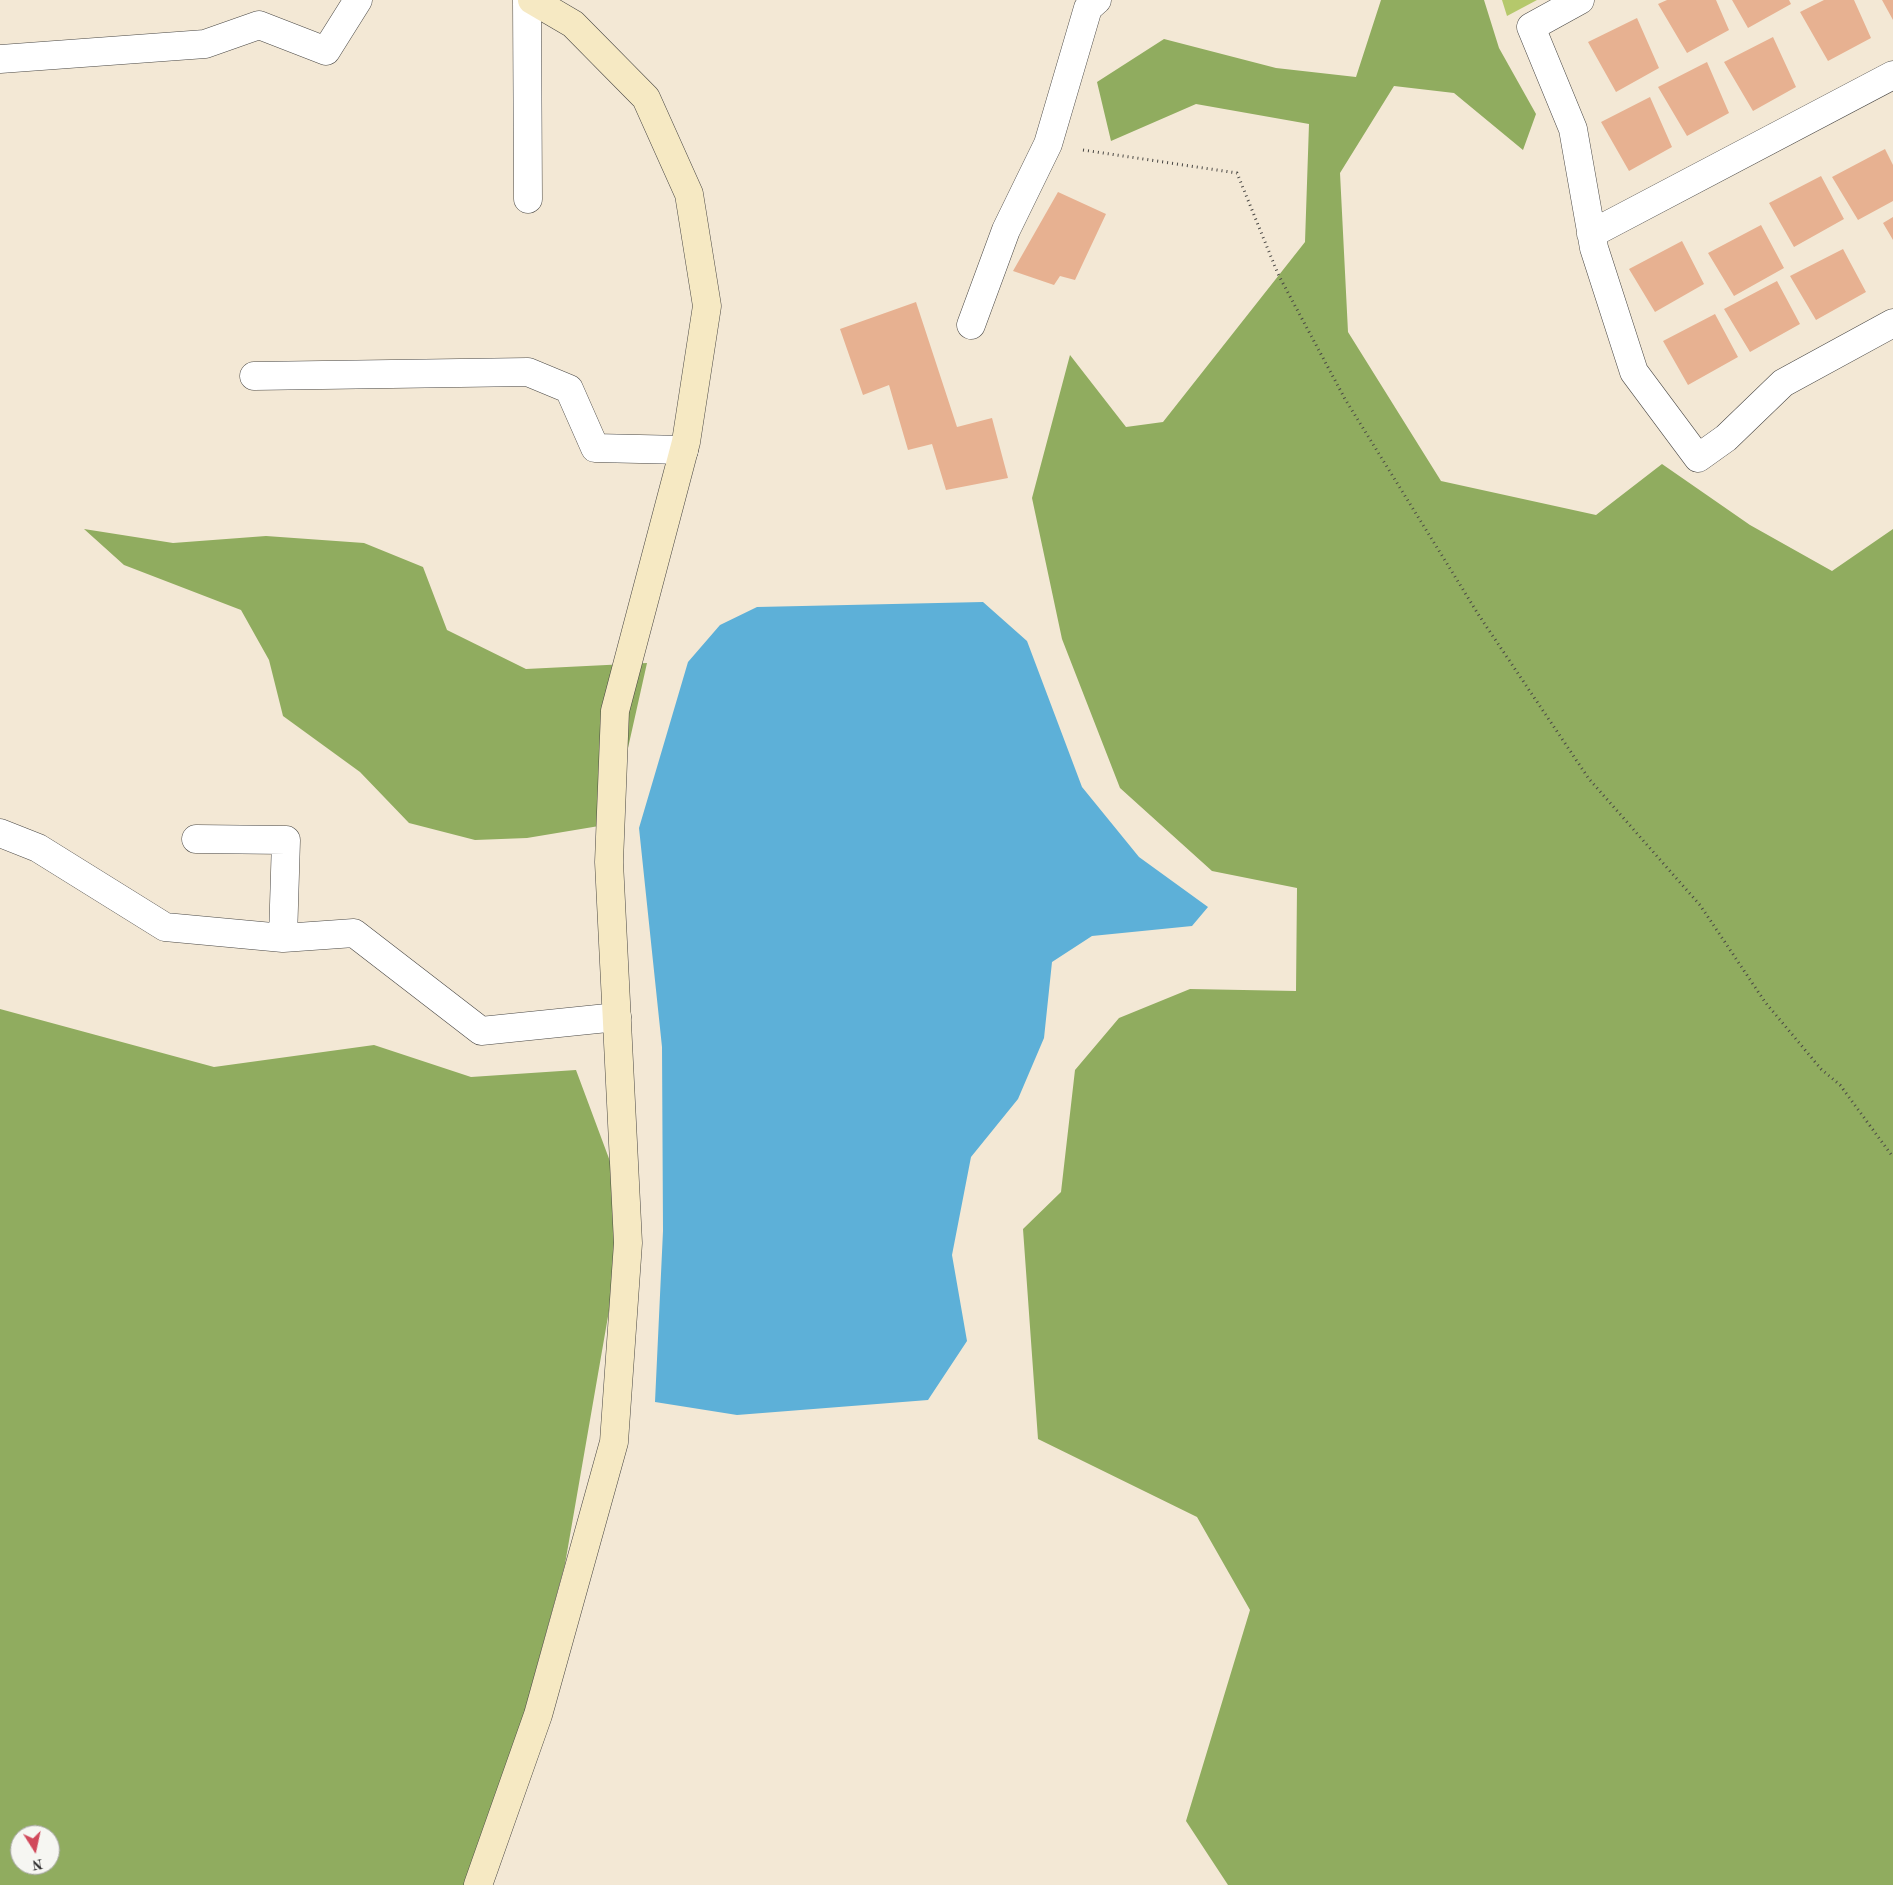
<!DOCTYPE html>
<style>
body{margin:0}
#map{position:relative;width:1893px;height:1885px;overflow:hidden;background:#f3e8d5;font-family:"Old Standard TT",serif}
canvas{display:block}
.north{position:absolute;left:10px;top:1825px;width:50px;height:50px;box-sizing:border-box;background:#f6f6f2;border:1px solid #a5a5a2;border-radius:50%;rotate:170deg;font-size:14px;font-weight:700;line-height:20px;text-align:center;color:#2b2b2b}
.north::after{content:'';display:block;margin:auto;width:18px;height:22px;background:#d1495b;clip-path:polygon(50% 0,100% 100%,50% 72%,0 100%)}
</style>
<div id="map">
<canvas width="1893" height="1885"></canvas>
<div class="north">N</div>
</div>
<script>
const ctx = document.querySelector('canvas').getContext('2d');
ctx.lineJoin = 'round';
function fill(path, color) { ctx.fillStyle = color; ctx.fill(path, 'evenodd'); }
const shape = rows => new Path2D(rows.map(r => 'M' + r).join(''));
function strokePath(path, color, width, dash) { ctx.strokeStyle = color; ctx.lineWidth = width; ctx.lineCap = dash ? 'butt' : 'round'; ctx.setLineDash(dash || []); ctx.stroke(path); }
const green = shape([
 [1502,0,1537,0,1507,16]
]);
const forest = shape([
 [1381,0,1484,0,1499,48,1536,114,1523,150,1454,93,1394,86,1340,173,1348,332,1441,481,1596,515,1662,464,1750,525,1832,571,1893,529,1893,1885,1228,1885,1186,1821,1250,1610,1197,1517,1038,1439,1023,1229,1061,1192,1075,1070,1119,1018,1190,989,1296,991,1297,888,1212,871,1120,788,1062,639,1032,498,1070,355,1126,427,1163,422,1305,242,1309,124,1196,104,1111,141,1097,82,1164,39,1276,68,1356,77],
 [84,529,173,543,266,536,364,543,423,567,447,630,526,669,647,663,611,824,527,838,475,840,409,823,360,772,283,716,269,660,241,610,124,565],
 [0,1009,214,1067,374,1045,471,1077,576,1070,627,1207,565,1564,477,1885,0,1885],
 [20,1835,50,1835,50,1865,20,1865]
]);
const water = shape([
 [983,602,1027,641,1082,787,1139,857,1208,907,1192,926,1092,936,1052,962,1044,1038,1018,1099,971,1157,952,1255,967,1341,928,1400,737,1415,655,1402,663,1231,662,1047,639,828,688,662,720,625,757,607]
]);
const building = shape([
 [1667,0,1716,0,1729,30,1687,53,1658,4],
 [1732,0,1789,0,1791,4,1748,28],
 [1824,0,1854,0,1871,38,1828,61,1800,12],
 [1882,0,1893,0,1893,20],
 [1637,18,1659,68,1616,92,1588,42],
 [1773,37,1796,87,1753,111,1724,62],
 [1707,62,1729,113,1687,136,1658,87],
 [1650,97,1672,147,1629,171,1601,122],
 [1885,149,1893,165,1893,201,1858,220,1832,177],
 [1821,176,1844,219,1794,247,1769,203],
 [1058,192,1106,214,1075,280,1060,276,1054,285,1013,271],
 [1893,217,1893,240,1883,223],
 [1761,225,1784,268,1734,296,1708,253],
 [1682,241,1704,284,1655,312,1629,269],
 [1843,249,1866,292,1816,320,1790,276],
 [1777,281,1800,324,1750,352,1724,309],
 [916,302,957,427,992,418,1008,478,946,490,932,444,908,450,889,385,863,395,840,329],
 [1715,314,1738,357,1688,385,1663,341]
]);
const path = shape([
 [1083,150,1237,173,1278,274,1345,399,1480,617,1589,779,1700,905,1765,1002,1821,1069,1840,1085,1893,1157]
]);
const street = shape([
 [527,0,528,199],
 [1580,0,1531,27,1573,129,1594,248,1634,372,1698,458,1726,438,1783,383,1893,323],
 [0,59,205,44,259,25,326,51,358,0],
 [1591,234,1893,75],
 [971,325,1006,230,1048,144,1088,8,1097,0],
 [254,376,528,372,569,389,595,448,684,450],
 [0,833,38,848,165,927,283,938,354,933,481,1031,617,1017],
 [196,839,286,840,283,938]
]);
const secondary = shape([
 [478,1885,538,1715,614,1442,628,1243,609,862,615,711,686,442,707,306,689,194,646,98,573,24,532,0]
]);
fill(green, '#b5c86b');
fill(forest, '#90ac5f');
fill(water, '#5db0d8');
fill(building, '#e7b191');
strokePath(street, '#494744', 29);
strokePath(secondary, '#494744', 29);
strokePath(path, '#494744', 3, [1, 4]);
strokePath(street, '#fff', 28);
strokePath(secondary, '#f6e9c3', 28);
</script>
